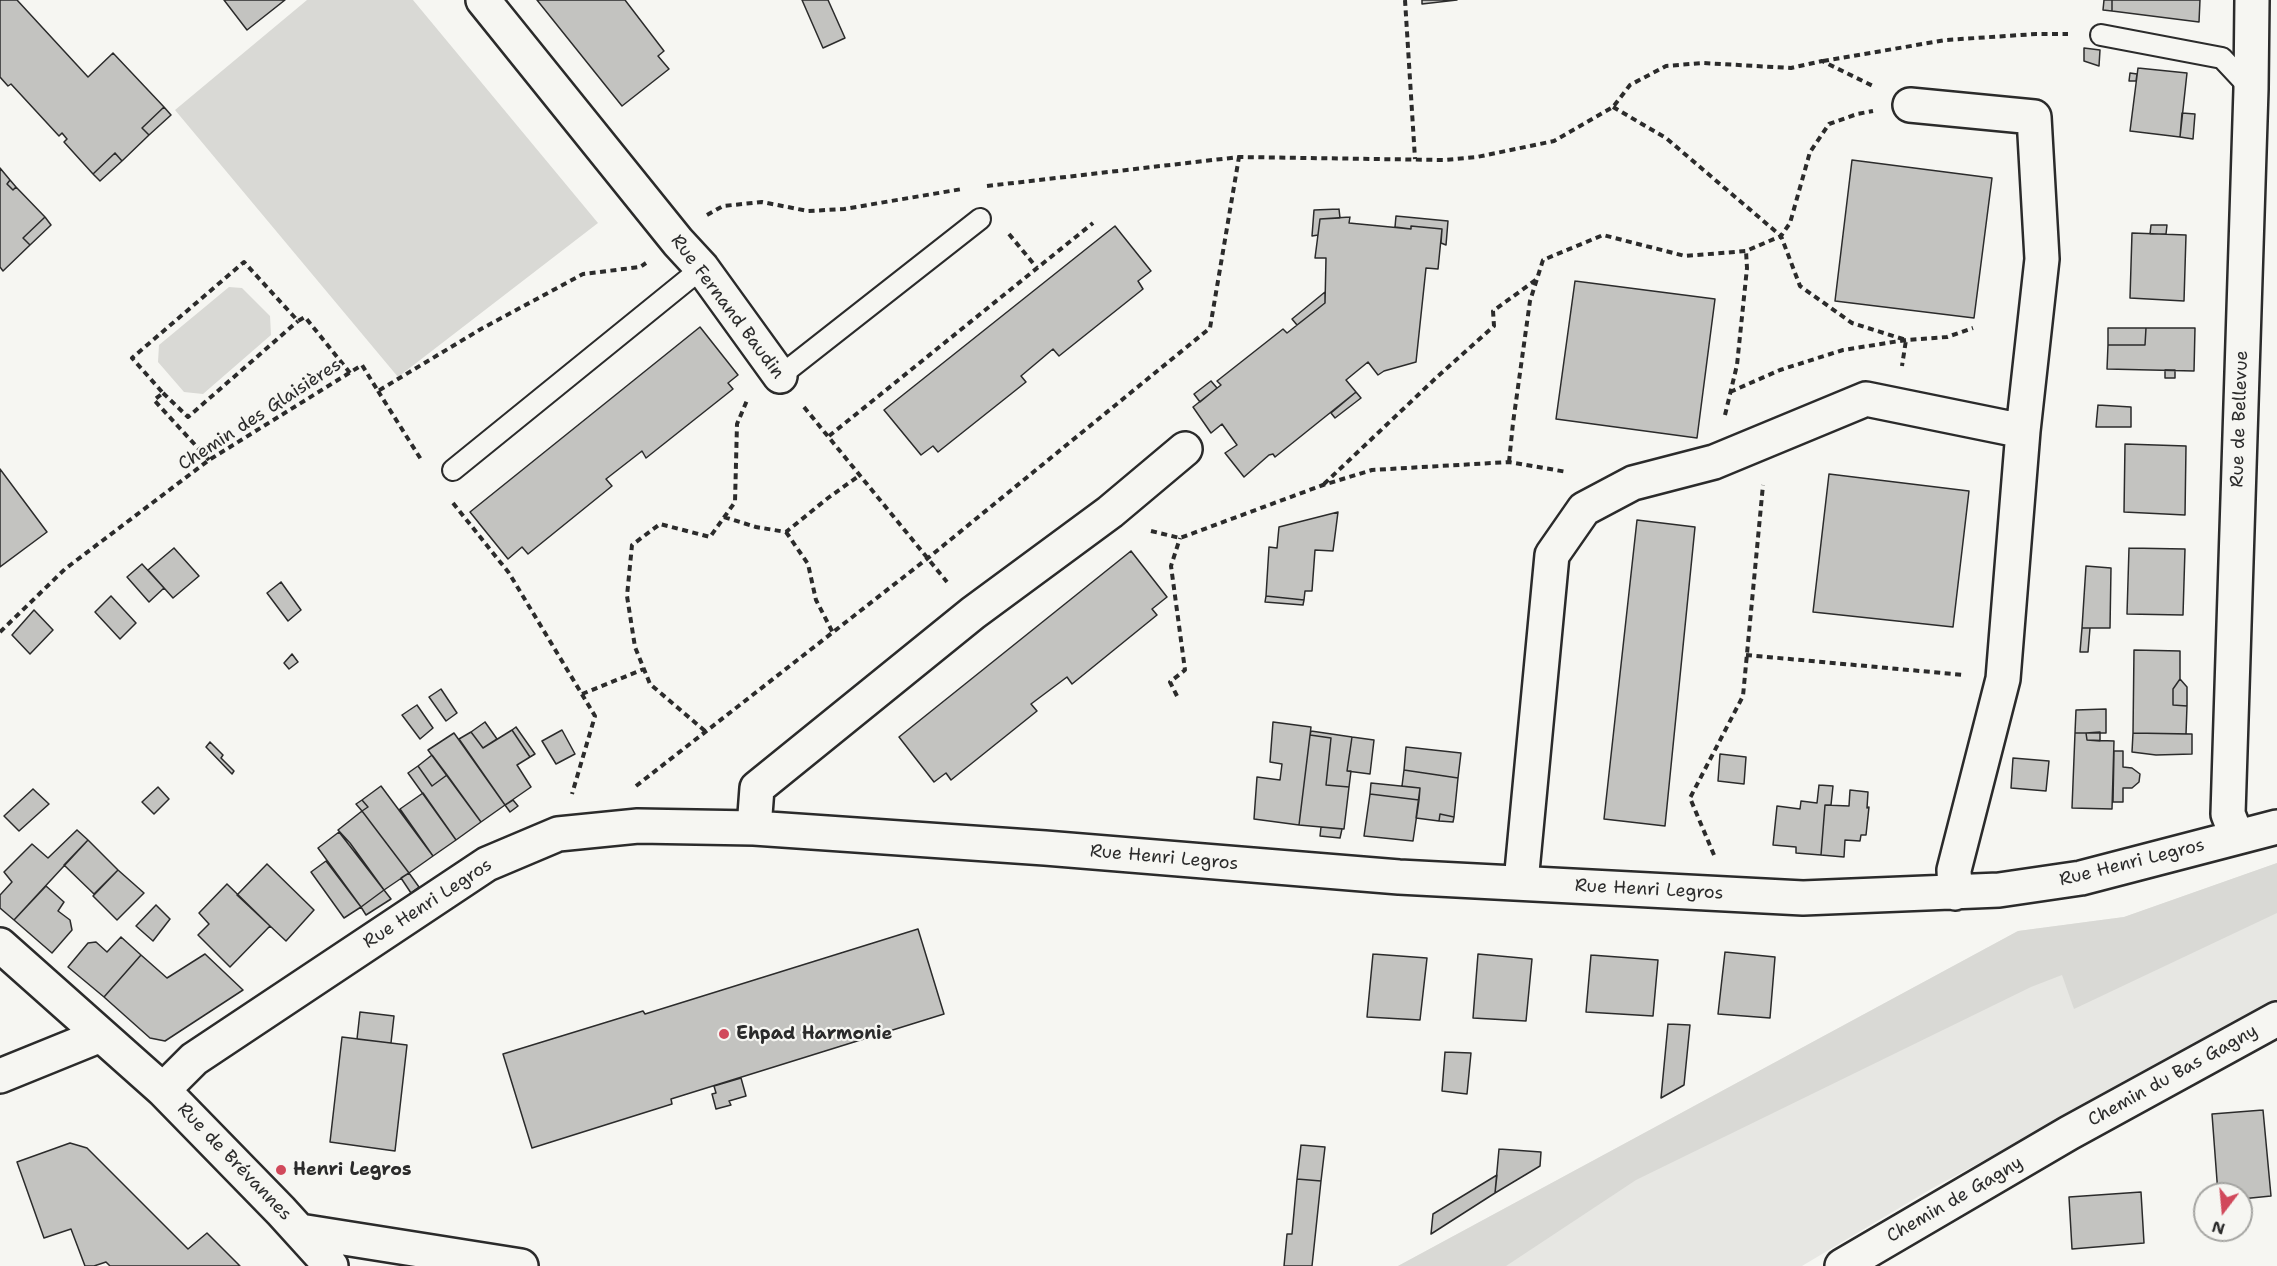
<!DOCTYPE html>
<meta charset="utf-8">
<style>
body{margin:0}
#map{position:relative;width:2277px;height:1266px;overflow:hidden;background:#f6f6f2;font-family:"Shantell Sans",sans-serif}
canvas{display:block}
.north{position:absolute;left:2193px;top:1182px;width:60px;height:60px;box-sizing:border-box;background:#f6f6f2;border:2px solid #a5a5a2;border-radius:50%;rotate:196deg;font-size:16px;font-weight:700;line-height:24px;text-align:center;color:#2b2b2b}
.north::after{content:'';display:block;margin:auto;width:21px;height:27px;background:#d1495b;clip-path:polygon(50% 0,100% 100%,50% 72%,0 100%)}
</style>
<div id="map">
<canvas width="2277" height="1266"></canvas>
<div class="north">N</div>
</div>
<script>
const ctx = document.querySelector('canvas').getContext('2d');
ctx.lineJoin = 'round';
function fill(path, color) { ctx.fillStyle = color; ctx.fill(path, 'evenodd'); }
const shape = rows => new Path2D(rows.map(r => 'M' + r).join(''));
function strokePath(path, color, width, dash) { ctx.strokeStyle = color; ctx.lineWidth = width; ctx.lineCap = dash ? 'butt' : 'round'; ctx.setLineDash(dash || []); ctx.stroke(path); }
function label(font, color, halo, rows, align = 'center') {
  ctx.font = font + ' "Shantell Sans",sans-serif'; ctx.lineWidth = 4.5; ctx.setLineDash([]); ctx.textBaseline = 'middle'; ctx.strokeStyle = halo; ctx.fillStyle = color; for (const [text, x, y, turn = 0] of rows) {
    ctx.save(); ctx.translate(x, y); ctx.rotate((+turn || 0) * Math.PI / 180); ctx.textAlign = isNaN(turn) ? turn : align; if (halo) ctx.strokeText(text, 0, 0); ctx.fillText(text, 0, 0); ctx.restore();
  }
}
const built = shape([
 [2277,863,2277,1002,1931,1189,1802,1266,1398,1266,2018,931,2124,917]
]);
const green = shape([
 [307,0,413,0,598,223,398,377,175,110],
 [229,287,242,288,270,316,271,335,203,394,184,392,158,362,159,345],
 [2277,863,2277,913,2074,1009,2062,975,2031,987,1636,1180,1506,1266,1398,1266,2018,931,2124,917]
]);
const building = shape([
 [0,0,17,0,88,77,113,53,164,107,142,128,149,135,122,161,115,153,93,174,64,142,67,139,62,133,59,136,11,84,8,86,0,77,0,0],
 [224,0,285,0,247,30,224,0],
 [537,0,625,0,664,51,658,56,669,69,622,106,537,0],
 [802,0,828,0,845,38,823,48,802,0],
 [1422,0,1457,0,1422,4,1422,0],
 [2104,0,2112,0,2112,11,2103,10,2104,0],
 [2112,0,2200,0,2199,22,2112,11,2112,0],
 [2084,48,2100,50,2099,66,2084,61,2084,48],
 [2138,68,2187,73,2180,137,2130,131,2138,68],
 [2130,73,2137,74,2136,81,2129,81,2130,73],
 [164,107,171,115,149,135,142,128,164,107],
 [2182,113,2195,114,2193,139,2180,137,2182,113],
 [115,153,122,161,100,181,93,174,115,153],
 [1852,160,1992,178,1974,318,1835,301,1852,160],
 [0,168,10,180,7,184,13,190,16,187,45,217,23,238,30,245,3,271,0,267,0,168],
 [10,180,16,187,13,190,7,184,10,180],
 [1339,209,1340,218,1320,219,1318,235,1312,236,1314,210,1339,209],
 [1396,216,1448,221,1446,245,1441,243,1442,229,1411,226,1411,229,1395,227,1396,216],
 [45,217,51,225,30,245,23,238,45,217],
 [1350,217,1349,223,1411,229,1411,226,1442,229,1438,269,1426,268,1416,362,1384,371,1378,375,1368,362,1346,380,1356,392,1275,457,1273,454,1269,455,1244,477,1225,453,1237,445,1222,424,1211,433,1193,407,1221,385,1217,381,1283,329,1287,333,1325,303,1326,258,1315,258,1320,219,1350,217],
 [2151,225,2167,225,2166,234,2150,234,2151,225],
 [1115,226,1151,271,1138,281,1143,289,1059,356,1053,349,1021,376,1026,382,938,452,933,446,921,455,884,410,1115,226],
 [2132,233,2186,235,2184,301,2130,298,2132,233],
 [1575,281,1715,299,1697,438,1556,419,1575,281],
 [1325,292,1325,303,1297,325,1292,319,1325,292],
 [700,327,738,375,728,383,733,389,646,458,642,451,606,479,612,486,528,554,522,547,508,559,470,512,700,327],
 [2108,328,2146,328,2145,345,2108,345,2108,328],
 [2146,328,2195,328,2194,371,2107,369,2108,345,2145,345,2146,328],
 [2165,370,2175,370,2175,378,2165,378,2165,370],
 [1211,381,1217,388,1200,402,1194,394,1211,381],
 [1356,392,1361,398,1335,418,1331,413,1356,392],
 [2098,405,2131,407,2131,427,2096,427,2098,405],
 [2125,444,2186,446,2185,515,2124,512,2125,444],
 [0,469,47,532,0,567,0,469],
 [1829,474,1969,491,1953,627,1813,612,1829,474],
 [1338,512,1333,551,1315,550,1312,591,1305,591,1304,600,1266,596,1269,547,1277,548,1279,527,1338,512],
 [1637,520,1695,527,1665,826,1604,819,1637,520],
 [174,548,199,576,173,598,148,570,174,548],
 [2129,548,2185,549,2183,615,2127,614,2129,548],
 [1131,551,1167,597,1152,609,1157,615,1072,684,1067,677,1031,704,1037,711,951,780,946,773,934,782,899,737,1131,551],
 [142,564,164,588,149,602,127,577,142,564],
 [2086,566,2111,568,2110,628,2082,628,2086,566],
 [281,582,301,610,288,621,267,593,281,582],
 [111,596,136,623,120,639,95,612,111,596],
 [1266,596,1304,600,1303,605,1265,602,1266,596],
 [34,610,53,630,30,654,12,635,34,610],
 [2082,628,2090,628,2088,652,2080,652,2082,628],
 [2134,650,2180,651,2180,679,2173,689,2173,705,2187,706,2186,734,2133,733,2134,650],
 [292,654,298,662,289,669,284,663,292,654],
 [2180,679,2187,687,2187,706,2173,705,2173,689,2180,679],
 [441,689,457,713,446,721,429,697,441,689],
 [417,705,433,728,420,739,402,715,417,705],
 [2106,709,2106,733,2075,733,2076,710,2106,709],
 [485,722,497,739,483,748,471,732,485,722],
 [1273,722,1311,727,1299,825,1254,819,1257,777,1280,780,1282,764,1270,762,1273,722],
 [516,727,535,754,530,757,512,730,516,727],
 [512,730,530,757,517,765,531,787,505,805,459,739,471,732,483,748,512,730],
 [562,730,575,754,556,764,542,741,562,730],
 [1311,731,1352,737,1347,771,1351,771,1349,787,1326,785,1331,738,1310,735,1311,731],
 [2100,732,2100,741,2087,740,2086,733,2100,732],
 [454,733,505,805,481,822,428,750,454,733],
 [2075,733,2086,733,2087,740,2114,741,2112,809,2072,808,2075,733],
 [2133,733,2192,734,2192,754,2156,755,2132,752,2133,733],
 [1310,735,1331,738,1326,785,1349,787,1344,829,1299,825,1310,735],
 [1352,737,1374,740,1370,774,1347,771,1352,737],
 [210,742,223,755,221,758,234,771,232,774,206,747,210,742],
 [1406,747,1461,753,1458,778,1404,770,1406,747],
 [2114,751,2123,751,2123,767,2132,768,2140,774,2139,782,2132,788,2123,788,2123,802,2113,802,2114,751],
 [1720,754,1746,757,1744,784,1718,781,1720,754],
 [432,755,447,775,432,786,418,766,432,755],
 [2013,758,2049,761,2046,791,2011,788,2013,758],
 [418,766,432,786,447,775,481,822,456,840,408,773,418,766],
 [1404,770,1458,778,1454,817,1440,814,1439,821,1416,818,1420,788,1402,786,1404,770],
 [1371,783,1420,788,1419,800,1370,794,1371,783],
 [1819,785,1833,786,1831,805,1825,805,1821,855,1796,853,1796,847,1773,845,1777,806,1800,809,1801,801,1817,803,1819,785],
 [381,786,433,856,409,873,362,811,368,807,362,800,381,786],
 [158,787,169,799,154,814,142,802,158,787],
 [33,789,49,804,19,831,4,816,33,789],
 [1850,790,1868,792,1867,808,1869,807,1866,835,1861,835,1860,841,1845,840,1844,857,1821,855,1825,805,1849,806,1850,790],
 [423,793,456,840,433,856,400,809,423,793],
 [1370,794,1419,800,1413,841,1364,836,1370,794],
 [362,800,368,807,362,811,356,804,362,800],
 [513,800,518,806,510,812,505,805,513,800],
 [362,811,409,873,384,890,350,843,338,830,362,811],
 [1440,814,1454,817,1453,822,1439,821,1440,814],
 [1321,827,1342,829,1340,838,1320,836,1321,827],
 [77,830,88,840,14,920,0,908,0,895,12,882,4,872,32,844,48,858,77,830],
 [339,832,384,890,361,907,318,848,339,832],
 [88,840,118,870,94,894,64,865,88,840],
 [326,861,361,907,344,918,311,872,326,861],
 [267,864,314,910,286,941,237,895,267,864],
 [118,870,144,893,117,920,93,896,118,870],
 [409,873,419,887,411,893,401,878,409,873],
 [227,884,270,926,230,967,198,935,209,924,199,913,227,884],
 [46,886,64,902,58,911,70,920,72,930,52,953,14,920,46,886],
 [384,890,391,899,366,915,361,907,384,890],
 [156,905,170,919,153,941,136,926,156,905],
 [918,929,944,1014,671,1099,672,1104,532,1148,503,1054,643,1011,645,1014,918,929],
 [121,937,141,955,104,997,68,967,88,943,96,942,107,952,121,937],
 [1725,952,1775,957,1770,1018,1718,1014,1725,952],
 [205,954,243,990,165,1041,150,1038,104,997,141,955,167,978,205,954],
 [1373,954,1427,958,1420,1020,1367,1017,1373,954],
 [1478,954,1532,959,1526,1021,1473,1018,1478,954],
 [1591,955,1658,960,1653,1016,1586,1012,1591,955],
 [360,1012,394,1016,391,1043,357,1039,360,1012],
 [1668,1024,1690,1025,1684,1085,1661,1098,1668,1024],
 [342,1037,407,1045,395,1151,330,1142,342,1037],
 [1445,1052,1471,1053,1467,1094,1442,1091,1445,1052],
 [741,1078,746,1096,729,1101,731,1105,716,1109,712,1094,716,1093,714,1086,741,1078],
 [2263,1110,2271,1196,2241,1199,2241,1194,2218,1194,2212,1114,2263,1110],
 [70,1143,87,1148,188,1249,207,1233,240,1266,110,1266,106,1262,94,1266,85,1266,71,1229,44,1238,17,1162,70,1143],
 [1301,1145,1325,1147,1321,1181,1297,1179,1301,1145],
 [1499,1149,1541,1152,1540,1166,1495,1193,1499,1149],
 [1497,1175,1495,1193,1431,1234,1433,1214,1497,1175],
 [1297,1179,1321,1181,1312,1266,1284,1266,1287,1234,1292,1234,1297,1179],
 [2141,1192,2144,1243,2072,1249,2069,1197,2141,1192]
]);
const path = shape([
 [1405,0,1415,159],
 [1823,61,1946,40,2036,34,2068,34],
 [1613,107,1666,138,1781,236,1800,286,1852,323,1906,340,1902,366],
 [987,186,1239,157,1444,160,1477,157,1554,141,1613,107,1630,85,1666,66,1703,63,1791,68,1822,61,1875,87],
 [707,215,723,206,762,202,808,211,844,209,962,189],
 [1009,234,1037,268],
 [378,391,422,461],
 [1730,392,1780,370,1843,350,1906,340,1947,337,1973,328],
 [163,393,188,417,298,321],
 [804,407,947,582],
 [1725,415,1737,365,1747,268,1746,251],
 [829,436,1093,223],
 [209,460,154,400,163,393,132,358,244,262,298,321,305,317,350,373],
 [1509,462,1513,423,1530,301,1543,260,1603,235,1685,256,1746,251,1781,236,1790,223,1810,152,1829,124,1857,114,1873,111],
 [1324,484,1437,377,1494,326,1493,311,1537,279],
 [453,503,509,573,595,716,572,794],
 [724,517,756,527,786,532,828,498,860,475],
 [1151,531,1180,538,1323,485,1372,470,1509,462,1567,472],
 [786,532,808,564,816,600,833,633],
 [0,632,65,569,209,460,362,365,378,391,481,329,583,274,640,267,646,263],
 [1746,655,1964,675],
 [582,694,644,669],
 [1177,696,1170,682,1185,670,1171,566,1180,538],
 [705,731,650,684,635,647,627,596,632,545,660,524,710,537,735,502,737,424,748,398],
 [636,786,928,558,1210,328,1239,157],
 [1714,855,1690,798,1743,696,1763,485]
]);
const lane = shape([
 [2101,35,2222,58,2251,89],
 [780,376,980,219],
 [453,470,702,268]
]);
const street = shape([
 [483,0,678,242,702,268,780,376],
 [1910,105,2034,117,2042,259,2023,431,2003,679,1954,870,1955,893],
 [754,828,757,788,973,613,1110,512,1185,449],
 [2237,837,2228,814,2251,89,2252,0],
 [1521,882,1552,555,1584,509,1633,483,1714,462,1866,399,2023,431],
 [0,945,163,1090,281,1211,331,1266],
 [0,1076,101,1035],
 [163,1090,194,1059,487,864,558,834,638,826,754,828,1045,848,1399,877,1803,898,1999,890,2081,878,2277,827],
 [300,1231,521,1266],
 [1842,1266,2069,1133,2277,1019]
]);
const markers = [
 [724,1034,6,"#d1495b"],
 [281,1170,6,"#d1495b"]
];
const streetNames = [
 ["Rue Fernand Baudin",727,307,53],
 ["Chemin des Glaisières",260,415,-33],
 ["Rue de Bellevue",2240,419,-88],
 ["Rue Henri Legros",1164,858,5],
 ["Rue Henri Legros",2132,863,-14],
 ["Rue Henri Legros",1649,890,3],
 ["Rue Henri Legros",428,904,-33],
 ["Chemin du Bas Gagny",2173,1076,-29],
 ["Rue de Brévannes",234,1162,46],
 ["Chemin de Gagny",1955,1200,-30]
];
const poiNames = [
 ["Ehpad Harmonie",736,1034],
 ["Henri Legros",293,1170]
];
fill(built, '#e7e7e3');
fill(green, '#d9d9d5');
fill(building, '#c3c3c0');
strokePath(building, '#2b2b2b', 1.5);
strokePath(lane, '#2b2b2b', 24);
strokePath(street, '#2b2b2b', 38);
strokePath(path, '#2b2b2b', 4, [6, 4.5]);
strokePath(lane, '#f6f6f2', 20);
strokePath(street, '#f6f6f2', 33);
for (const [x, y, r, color] of markers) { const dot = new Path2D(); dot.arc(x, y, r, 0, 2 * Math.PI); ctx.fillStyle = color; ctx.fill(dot); strokePath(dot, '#f6f6f2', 2); }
label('18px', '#2b2b2b', '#f6f6f2', streetNames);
label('bold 18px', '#2b2b2b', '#f6f6f2', poiNames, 'left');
</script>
